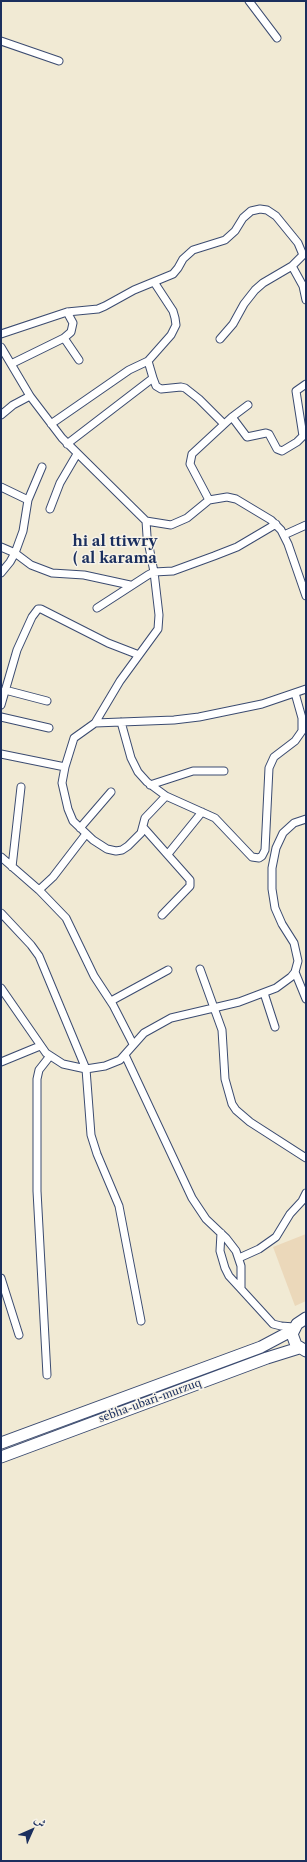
<!DOCTYPE html>
<meta charset="utf-8">
<style>
body{margin:0}
#map{position:relative;width:307px;height:1862px;overflow:hidden;background:#f1ead4;font-family:"Libre Caslon Text",Amiri,serif}
canvas{display:block}
.frame{position:absolute;inset:0;border:2px solid #1b2f5e;pointer-events:none}
.north{position:absolute;left:12px;top:1810px;width:40px;height:40px;-webkit-text-stroke:3px #f7f3e8;paint-order:stroke;rotate:45deg;font-size:11px;font-weight:700;line-height:16px;text-align:center;color:#1b2f5e}
.north::after{content:'';display:block;margin:auto;width:14px;height:18px;background:#1b2f5e;clip-path:polygon(50% 0,100% 100%,50% 72%,0 100%)}
</style>
<div id="map">
<canvas width="307" height="1862"></canvas>
<div class="frame"></div>
<div class="north">ش</div>
</div>
<script>
const ctx = document.querySelector('canvas').getContext('2d');
ctx.lineJoin = 'round';
function fill(path, color) { ctx.fillStyle = color; ctx.fill(path, 'evenodd'); }
const shape = rows => new Path2D(rows.map(r => 'M' + r).join(''));
function strokePath(path, color, width, dash) { ctx.strokeStyle = color; ctx.lineWidth = width; ctx.lineCap = dash ? 'butt' : 'round'; ctx.setLineDash(dash || []); ctx.stroke(path); }
function label(font, color, halo, rows, align = 'center') {
  ctx.font = font + ' "Libre Caslon Text",serif'; ctx.lineWidth = 3; ctx.setLineDash([]); ctx.textBaseline = 'middle'; ctx.strokeStyle = halo; ctx.fillStyle = color; for (const [text, x, y, turn = 0] of rows) {
    ctx.save(); ctx.translate(x, y); ctx.rotate((+turn || 0) * Math.PI / 180); ctx.textAlign = isNaN(turn) ? turn : align; if (halo) ctx.strokeText(text, 0, 0); ctx.fillText(text, 0, 0); ctx.restore();
  }
}
const built = shape([
 [306,1234,306,1301,295,1306,273,1247]
]);
const minor = shape([
 [249,1,277,38],
 [1,41,59,61],
 [292,266,303,286,306,300],
 [1,334,67,312,98,309,105,306,134,290,173,274,178,268,183,259,193,250,225,240,235,231,243,218,251,211,260,209,267,210,276,216,298,243,303,255,292,266,263,283,255,290,244,304,233,324,220,339],
 [64,338,79,360],
 [1,347,30,396,62,438,146,521,171,525,187,518,209,500,227,497,236,499,271,520,281,530,288,544,306,596],
 [11,364,64,338,71,332,73,323,67,312],
 [153,378,156,386,161,389,181,387,185,388,199,399,224,424],
 [1,415,13,405,30,396],
 [232,417,247,437,266,433,269,434,277,449,282,451,297,442,303,436,296,391,306,384],
 [51,424,129,370,148,361,171,335,176,325,175,318,173,311,154,282],
 [67,444,153,378,148,361],
 [1,487,28,500],
 [209,500,190,464,192,454,232,417,248,405],
 [50,509,60,483,77,454],
 [146,521,147,536,154,572,159,615,158,629,120,681,95,723,74,738,65,767,62,783,68,809,73,821,93,840,107,849,116,851,122,850,128,846,141,833,145,818,166,796],
 [284,535,306,525],
 [1,547,15,553,31,565,52,573,84,575,130,585],
 [1,573,10,562,15,553,23,531,28,500,42,467],
 [97,608,148,575,154,572,173,571,214,556,237,547,276,524],
 [5,690,47,701],
 [1,705,17,650,32,617,38,609,41,609,108,643,139,655],
 [1,717,49,728],
 [121,722,131,758,138,772,147,782,166,796,215,818,252,857,259,858,262,856,265,850,269,768,274,757,295,741,302,731,302,718,295,693],
 [95,723,174,720,199,717,262,704,306,689],
 [1,754,65,767],
 [150,785,193,771,224,771],
 [143,827,190,880,190,886,162,915],
 [80,828,111,792],
 [168,854,202,812],
 [1,857,39,890,66,918,94,976,113,1005,133,1044],
 [12,867,21,787],
 [39,890,53,877,86,834],
 [1,913,31,945,39,956,86,1069,91,1135,97,1154,119,1206,141,1321],
 [200,969,222,1030,225,1079,232,1104,236,1110,250,1122,306,1158],
 [295,972,306,999],
 [1,988,46,1053,63,1064,86,1069,105,1066,120,1060,144,1033,171,1018,239,1002,276,988,291,977,295,972,298,961,294,943,282,924,275,908,272,889,272,868,276,848,283,833,294,823,306,819],
 [264,993,275,1027],
 [111,1001,168,970],
 [125,1055,192,1198,206,1219,226,1238,236,1251,241,1266,241,1289,273,1324,281,1326,294,1327],
 [1,1062,40,1046],
 [221,1233,220,1251,225,1268,229,1276,241,1289],
 [239,1258,259,1249,276,1237,290,1214,302,1201,306,1193],
 [1,1278,19,1335],
 [47,1375,37,1191,37,1079,39,1070,50,1056]
]);
const highway = shape([
 [306,1318,297,1324,292,1334,296,1345,306,1351],
 [1,1443,261,1347,293,1330],
 [1,1457,267,1358,299,1348]
]);
const streetNames = [
 ["sebha-ubari-murzuq",150,1401,-20]
];
const districtNames = [
 ["hi al ttiwry",115,542],
 ["( al karama",115,559]
];
fill(built, '#ebd8ba');
strokePath(minor, '#3b4b70', 9);
strokePath(highway, '#3b4b70', 13);
strokePath(minor, '#fff', 7);
strokePath(highway, '#fff', 11);
label('11px', '#1b2f5e', '#f7f3e8', streetNames);
label('bold 15px', '#1b2f5e', '#f7f3e8', districtNames);
</script>
